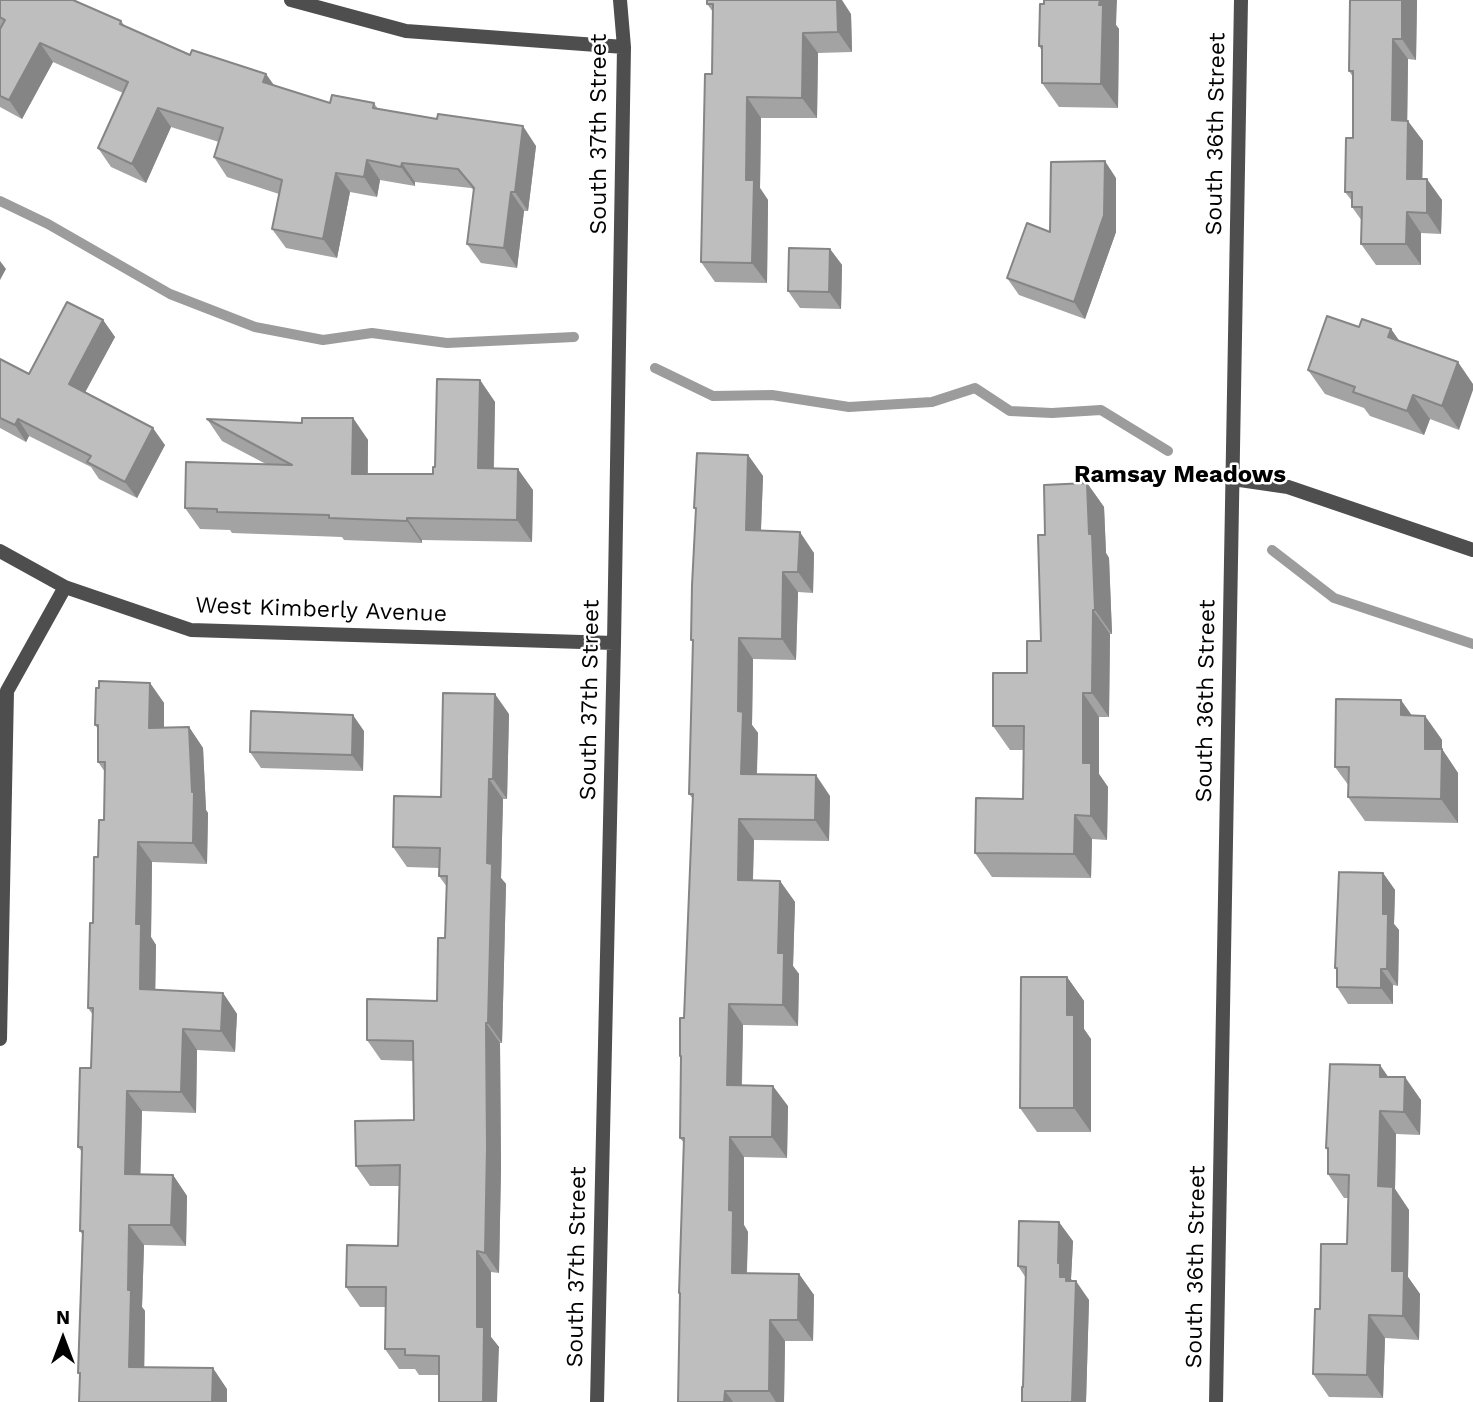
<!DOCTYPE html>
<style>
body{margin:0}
#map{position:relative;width:1473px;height:1402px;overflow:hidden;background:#fff;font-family:"Work Sans",sans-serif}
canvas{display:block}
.north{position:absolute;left:28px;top:1304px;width:70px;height:70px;-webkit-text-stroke:5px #fff;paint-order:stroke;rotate:0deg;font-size:19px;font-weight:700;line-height:28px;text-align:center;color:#000}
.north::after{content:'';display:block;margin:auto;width:24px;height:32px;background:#000;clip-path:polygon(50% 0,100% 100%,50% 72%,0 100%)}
</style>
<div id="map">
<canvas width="1473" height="1402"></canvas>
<div class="north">N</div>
</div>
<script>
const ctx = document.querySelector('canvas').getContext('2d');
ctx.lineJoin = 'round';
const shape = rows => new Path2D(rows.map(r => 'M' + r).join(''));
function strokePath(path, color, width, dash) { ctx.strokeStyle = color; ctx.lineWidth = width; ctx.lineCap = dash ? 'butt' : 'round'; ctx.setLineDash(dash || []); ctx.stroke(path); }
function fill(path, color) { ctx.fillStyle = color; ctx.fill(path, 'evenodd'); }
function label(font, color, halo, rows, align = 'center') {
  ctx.font = font + ' "Work Sans",sans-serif'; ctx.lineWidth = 5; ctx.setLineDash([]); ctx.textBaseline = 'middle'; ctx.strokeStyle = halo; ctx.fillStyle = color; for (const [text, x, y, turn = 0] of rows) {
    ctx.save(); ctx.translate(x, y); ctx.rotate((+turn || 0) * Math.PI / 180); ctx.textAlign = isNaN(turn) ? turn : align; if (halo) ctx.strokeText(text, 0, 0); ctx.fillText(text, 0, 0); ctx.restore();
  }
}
const stream = shape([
 [0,201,48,224,170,294,255,327,323,340,372,333,447,343,574,337],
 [655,368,713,396,772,395,849,407,932,402,975,388,1010,411,1052,413,1101,410,1168,451],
 [1272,550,1334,598,1473,644]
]);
const minor = shape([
 [291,0,406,31,624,47],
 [1233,479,1288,487,1473,550],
 [0,551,65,587,191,630,614,643],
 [0,1039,7,691,65,587],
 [597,1402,614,643,624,47,620,0],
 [1216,1402,1241,0]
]);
const wall = shape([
 [0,0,121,21,125,26,190,55,266,74,274,85,330,103,374,103,378,109,536,146,528,211,524,211,517,268,481,263,467,244,474,190,471,188,415,182,415,186,380,180,377,197,350,192,337,258,286,248,272,229,279,194,227,177,214,157,219,142,171,127,146,183,111,167,98,148,123,93,53,62,22,119,0,107],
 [1350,0,1417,0,1416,60,1408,59,1407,121,1423,141,1422,179,1442,200,1441,234,1421,233,1421,265,1376,265,1361,244,1362,221,1352,207,1352,201,1345,192,1353,138,1353,77,1349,71],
 [707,4,851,14,852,52,818,53,817,118,761,118,760,188,768,200,767,283,715,282,701,262,712,74,713,12],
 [1116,25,1119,29,1118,108,1059,107,1042,83,1042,51,1039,46],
 [1116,178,1116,232,1085,319,1019,295,1007,278,1050,232],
 [830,249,842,265,841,309,800,308,788,291],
 [103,320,115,337,85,392,165,445,137,498,99,479,91,467,29,436,26,442,0,428,0,359,29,374],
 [1359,327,1391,329,1459,430,1430,419,1424,435,1370,416,1364,408,1325,394,1308,370],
 [480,380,495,402,494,468,533,490,532,542,422,540,422,543,344,540,342,537,232,533,230,530,200,529,185,508,266,464,222,441,207,419,302,423,353,418,368,440,368,474,433,474,435,467],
 [748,455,763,476,761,531,814,553,813,593,798,592,796,660,753,659,752,725,758,733,757,774,830,796,829,841,754,840,753,881,780,881,795,902,793,966,799,974,798,1026,743,1025,742,1085,788,1106,787,1158,744,1157,744,1225,748,1232,747,1273,799,1274,814,1295,813,1341,785,1341,784,1402,678,1402,680,1295,679,1293,684,1143,680,1138,681,1058,680,1056,684,1018,693,799,689,794,693,643,691,640,696,511,694,508],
 [1087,483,1104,507,1106,553,1109,558,1112,634,1110,634,1109,717,1099,717,1099,774,1108,787,1107,840,1092,839,1091,878,992,877,975,853,1023,799,1023,750,1010,750,993,726,1027,673,1041,641,1045,535],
 [150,683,164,703,164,728,189,727,203,748,206,810,208,813,207,864,152,862,151,937,156,945,155,990,223,993,237,1014,235,1052,197,1050,196,1113,142,1111,140,1174,173,1175,187,1196,186,1246,144,1245,142,1307,145,1311,144,1367,227,1389,227,1402,79,1402,80,1376,78,1373,82,1234,80,1231,82,1152,78,1147,91,1068,93,1015,88,1008,98,857,104,820,105,772,98,762,98,729,95,725],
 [509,714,507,799,503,799,501,878,506,884,502,1043,500,1043,501,1167,499,1273,491,1272,491,1337,499,1347,439,1375,419,1375,415,1369,399,1369,385,1349,386,1307,360,1307,346,1287,398,1246,399,1186,370,1186,356,1166,414,1120,413,1061,381,1060,367,1040,437,1001,445,938,447,887,439,876,439,868,407,867,393,847,441,797],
 [1412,716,1425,716,1442,740,1442,749,1458,773,1458,823,1365,821,1348,797,1349,786,1335,767],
 [364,731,363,771,261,768,250,752],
 [1383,873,1395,890,1394,924,1399,930,1398,986,1393,985,1393,1004,1348,1004,1337,987,1337,971,1335,968],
 [1067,977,1084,1001,1084,1029,1091,1039,1091,1132,1037,1132,1020,1108],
 [1388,1077,1421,1100,1420,1135,1396,1134,1395,1189,1409,1210,1408,1277,1420,1294,1419,1340,1385,1338,1383,1398,1329,1397,1313,1374,1320,1309,1347,1244,1348,1198,1344,1198,1328,1174,1328,1152,1326,1148],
 [1073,1241,1071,1279,1089,1300,1086,1402,1022,1402,1023,1387,1026,1278,1018,1266]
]);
const shadedWall = shape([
 [837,0,842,0,851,14,852,52,838,32],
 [1100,0,1117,0,1116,25,1119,29,1118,108,1101,84],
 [1402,0,1417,0,1416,60,1402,39],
 [803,33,818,53,817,118,802,98],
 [1393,39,1408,59,1407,141,1392,120],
 [40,43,53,62,22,119,9,100],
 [266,74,279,93,263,82],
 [747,97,761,118,760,188,768,200,767,283,752,263,746,180],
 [158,108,171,127,146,183,132,164],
 [1408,121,1423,141,1422,200,1407,179],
 [523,126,536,146,528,211,515,192],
 [367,160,380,180,377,197,364,177],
 [1105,161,1116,178,1116,232,1085,319,1074,302],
 [402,163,415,182,415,186,401,167],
 [336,173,350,192,337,258,323,239],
 [1427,179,1442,200,1441,234,1427,213],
 [511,192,524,211,517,268,504,248],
 [1407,212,1421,233,1421,265,1406,244],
 [830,249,842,265,841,309,829,292],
 [0,261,6,269,0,280],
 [103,320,115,337,81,400,69,384],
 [1391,329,1408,353,1388,337],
 [1458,362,1473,384,1473,390,1459,430,1442,406],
 [480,380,495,402,493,489,478,468],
 [1413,395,1430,419,1424,435,1407,411],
 [353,418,368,440,367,495,352,474],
 [18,419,29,436,26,442,15,425],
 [153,428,165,445,137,498,125,482],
 [748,455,763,476,760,551,746,530],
 [518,469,533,490,532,542,517,520],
 [1087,483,1104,507,1106,553,1109,558,1112,634,1095,610,1089,534],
 [407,518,422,540,422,543,407,521],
 [800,532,814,553,813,593,798,572],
 [783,572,798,592,796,660,782,639],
 [1093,610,1110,634,1109,717,1092,693],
 [739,638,753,659,752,725,758,733,756,794,741,774,738,711],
 [150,683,164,703,164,749,149,728],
 [1083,693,1099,717,1099,774,1108,787,1107,840,1091,816,1083,763],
 [495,694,509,714,507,799,493,779],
 [1401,700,1418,724,1401,715],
 [353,715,364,731,363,771,352,755],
 [1425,716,1442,740,1442,749,1458,773,1458,823,1441,799,1425,749],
 [189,727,203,748,206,810,208,813,207,864,193,843],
 [816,775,830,796,829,841,815,820],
 [489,779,503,799,501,878,506,884,502,1043,488,1023,487,863],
 [1075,815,1092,839,1091,878,1074,854],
 [739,819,754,840,752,901,738,880],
 [138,842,152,862,151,937,156,945,155,1010,140,989,136,924],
 [1383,873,1395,890,1394,924,1399,930,1398,986,1387,969,1383,914],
 [780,881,795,902,793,966,799,974,798,1026,783,1005,778,953],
 [1381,969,1393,985,1393,1004,1381,988],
 [1067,977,1084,1001,1084,1029,1091,1039,1091,1132,1074,1108,1067,1015],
 [223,993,237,1014,235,1052,221,1031],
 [729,1004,743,1025,741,1106,727,1085],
 [486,1023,500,1043,501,1167,499,1273,485,1253],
 [183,1029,197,1050,196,1113,181,1092],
 [1380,1065,1396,1088,1380,1077],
 [1405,1077,1421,1100,1420,1135,1404,1112],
 [773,1086,788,1106,787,1158,772,1137],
 [127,1091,142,1111,140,1195,125,1174],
 [1380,1111,1396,1134,1395,1189,1409,1210,1408,1277,1420,1294,1419,1340,1403,1316,1392,1271,1378,1186],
 [730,1137,744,1157,744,1225,748,1232,746,1294,732,1273,729,1210],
 [173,1175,187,1196,186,1246,171,1225],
 [1059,1222,1073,1241,1071,1279,1073,1283,1076,1281,1089,1300,1086,1402,1072,1402,1058,1263],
 [129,1225,144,1245,142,1307,145,1311,144,1388,129,1367,128,1290],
 [477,1251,491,1272,491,1337,499,1347,497,1402,483,1402,477,1327],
 [799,1274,814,1295,813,1341,798,1320],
 [1369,1315,1385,1338,1383,1398,1367,1375],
 [770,1320,785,1341,784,1402,776,1402,769,1391],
 [213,1368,227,1389,227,1402,212,1402],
 [725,1391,733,1402,724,1402]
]);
const building = shape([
 [0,0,73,0,121,21,120,24,190,55,192,50,266,74,263,82,330,103,332,95,374,103,373,108,437,119,438,114,523,126,515,192,511,192,504,248,467,244,474,188,458,169,402,163,401,167,367,160,364,177,336,173,323,239,272,229,282,180,214,157,223,128,158,108,132,164,98,148,128,82,40,43,9,100,0,96,0,29,5,20,0,17,0,0],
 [707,0,837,0,838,32,803,33,802,98,747,97,746,180,754,180,752,263,701,262,705,74,712,74,713,4,707,4,707,0],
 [1044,0,1100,0,1099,5,1103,5,1101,84,1042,83,1042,46,1039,46,1040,4,1044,4,1044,0],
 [1350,0,1402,0,1402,39,1393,39,1392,120,1408,121,1407,179,1427,179,1427,213,1407,212,1406,244,1361,244,1362,207,1352,207,1352,192,1345,192,1346,138,1353,138,1353,71,1349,71,1350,0],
 [1105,161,1104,215,1074,302,1007,278,1027,223,1050,232,1051,162,1105,161],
 [789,248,830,249,829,292,788,291,789,248],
 [67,302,103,320,69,384,153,428,125,482,87,462,91,456,18,419,15,425,0,418,0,359,29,374,67,302],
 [1327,316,1359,327,1362,319,1391,329,1388,337,1458,362,1442,406,1413,395,1407,411,1353,392,1355,387,1308,370,1327,316],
 [437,379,480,380,478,468,518,469,517,520,407,518,407,521,329,518,329,515,217,512,217,509,185,508,186,462,292,465,207,419,302,423,302,418,353,418,352,474,433,474,433,467,435,467,437,379],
 [697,453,748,455,746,530,800,532,798,572,783,572,782,639,739,638,738,711,743,712,741,774,816,775,815,820,739,819,738,880,780,881,778,953,784,953,783,1005,729,1004,727,1085,773,1086,772,1137,730,1137,729,1210,733,1211,732,1273,799,1274,798,1320,770,1320,769,1391,725,1391,724,1402,678,1402,680,1293,679,1293,684,1138,680,1138,681,1056,680,1056,680,1018,684,1018,693,794,689,794,693,640,691,640,692,585,696,508,694,508,697,453],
 [1087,483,1089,534,1092,534,1095,610,1093,610,1092,693,1083,693,1083,763,1091,763,1091,816,1075,815,1074,854,975,853,976,798,1023,799,1024,726,993,726,993,673,1027,673,1027,641,1041,641,1038,535,1045,535,1044,485,1087,483],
 [99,681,150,683,149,728,189,727,192,792,194,792,193,843,138,842,136,924,141,924,140,989,223,993,221,1031,183,1029,181,1092,127,1091,125,1174,173,1175,171,1225,129,1225,128,1290,131,1290,129,1367,213,1368,212,1402,79,1402,80,1373,78,1373,83,1231,80,1231,82,1147,78,1147,80,1068,91,1068,93,1008,88,1008,90,923,93,923,94,857,98,857,99,820,104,820,105,762,98,762,98,725,95,725,96,688,99,688,99,681],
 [443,693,495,694,493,779,489,779,487,863,492,864,488,1023,486,1023,487,1147,485,1253,477,1251,477,1327,484,1327,483,1402,439,1402,439,1356,405,1355,405,1349,385,1349,386,1287,346,1287,347,1245,398,1246,400,1165,356,1166,355,1121,414,1120,413,1041,367,1040,367,999,437,1001,438,938,445,938,447,876,439,876,440,848,393,847,394,796,441,797,443,693],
 [1336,699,1401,700,1401,715,1425,716,1425,749,1442,749,1441,799,1348,797,1349,767,1335,767,1336,699],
 [251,711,353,715,352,755,250,752,251,711],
 [1339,872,1383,873,1383,914,1388,914,1387,969,1381,969,1381,988,1337,987,1337,968,1335,968,1339,872],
 [1021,977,1067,977,1067,1015,1074,1015,1074,1108,1020,1108,1021,977],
 [1330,1064,1380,1065,1380,1077,1405,1077,1404,1112,1380,1111,1378,1186,1393,1187,1392,1271,1404,1271,1403,1316,1369,1315,1367,1375,1313,1374,1315,1309,1320,1309,1321,1244,1347,1244,1349,1175,1328,1174,1328,1148,1326,1148,1330,1064],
 [1019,1221,1059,1222,1058,1263,1060,1263,1060,1277,1066,1277,1066,1281,1076,1281,1072,1402,1022,1402,1022,1387,1023,1387,1026,1267,1018,1266,1019,1221]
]);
const streetNames = [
 ["South 37th Street",599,134,-90],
 ["South 36th Street",1216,134,-89],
 ["West Kimberly Avenue",321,610,2],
 ["South 37th Street",590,700,-89],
 ["South 36th Street",1206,701,-89],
 ["South 37th Street",577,1267,-89],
 ["South 36th Street",1196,1267,-89]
];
const neighbourhoodNames = [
 ["Ramsay Meadows",1180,475]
];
strokePath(stream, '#9c9c9c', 10);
strokePath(minor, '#4e4e4e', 14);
fill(wall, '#a3a3a3');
fill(shadedWall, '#858585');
fill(building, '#bebebe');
strokePath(building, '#858585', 2);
label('23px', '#000', '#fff', streetNames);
label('bold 24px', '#000', '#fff', neighbourhoodNames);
</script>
